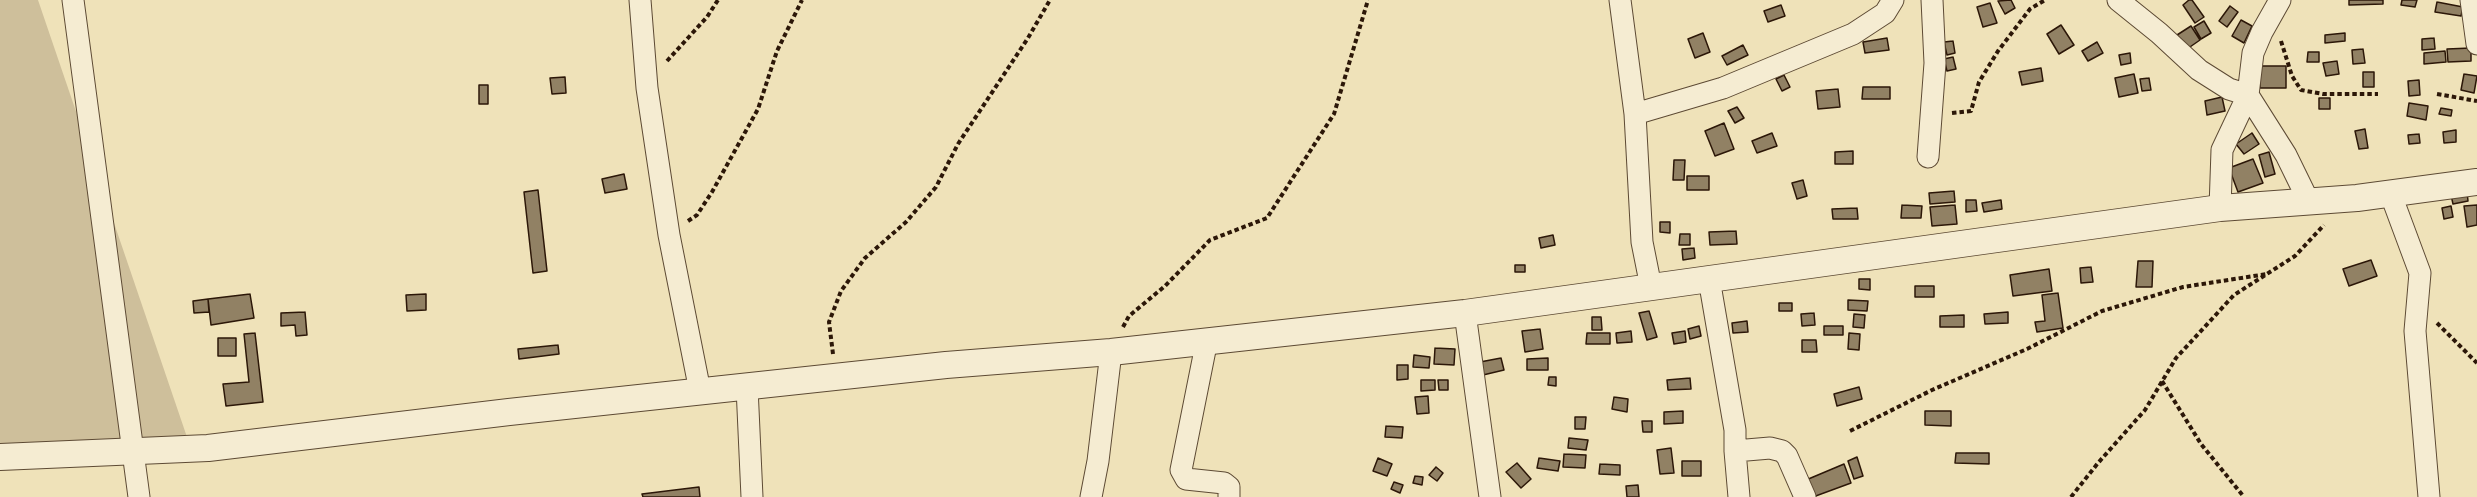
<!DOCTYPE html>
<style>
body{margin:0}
canvas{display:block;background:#efe2b9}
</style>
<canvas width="2477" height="497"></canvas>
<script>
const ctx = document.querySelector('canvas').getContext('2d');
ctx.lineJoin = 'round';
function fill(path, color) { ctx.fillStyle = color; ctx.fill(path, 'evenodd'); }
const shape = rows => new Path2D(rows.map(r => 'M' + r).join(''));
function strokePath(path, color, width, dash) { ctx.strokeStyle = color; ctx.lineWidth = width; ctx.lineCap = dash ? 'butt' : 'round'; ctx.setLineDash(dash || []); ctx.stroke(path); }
const green = shape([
 [0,0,38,0,188,440,0,452]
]);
const building = shape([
 [2011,0,2015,8,2005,14,1998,1,2011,0],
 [2189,0,2192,0,2204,17,2195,23,2183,5,2189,0],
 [2349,0,2383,0,2383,4,2349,5,2349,0],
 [2402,0,2417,0,2415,7,2401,5,2402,0],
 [2437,2,2463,7,2461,16,2435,12,2437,2],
 [1990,3,1997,23,1983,27,1977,7,1990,3],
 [1781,5,1785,16,1768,22,1764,11,1781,5],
 [2230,6,2238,12,2227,27,2219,21,2230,6],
 [2241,20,2252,26,2244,43,2232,36,2241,20],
 [2204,21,2211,33,2201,39,2194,27,2204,21],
 [2061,25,2074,45,2059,54,2047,34,2061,25],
 [2191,26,2200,40,2187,49,2177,35,2191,26],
 [1703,33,1710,52,1695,58,1688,39,1703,33],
 [2345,33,2345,41,2325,43,2325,35,2345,33],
 [1887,38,1889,50,1865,53,1863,42,1887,38],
 [2434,38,2435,49,2422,50,2422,39,2434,38],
 [1953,41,1955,53,1947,55,1944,42,1953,41],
 [2097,42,2103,53,2088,61,2082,51,2097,42],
 [1743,45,1748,55,1727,65,1722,56,1743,45],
 [2471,48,2471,61,2448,62,2447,49,2471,48],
 [2363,49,2365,63,2353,64,2352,50,2363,49],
 [2445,51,2446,62,2424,64,2424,53,2445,51],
 [2308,52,2319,52,2319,62,2307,62,2308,52],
 [2130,53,2131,63,2121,65,2119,55,2130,53],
 [1953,57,1956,69,1947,71,1944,59,1953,57],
 [2337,61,2339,74,2326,76,2323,63,2337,61],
 [2259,66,2286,66,2286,88,2260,88,2259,66],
 [2041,68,2043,81,2022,85,2019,72,2041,68],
 [2363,72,2374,72,2374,87,2363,87,2363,72],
 [2134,74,2138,93,2119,97,2115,78,2134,74],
 [2464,74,2477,76,2474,93,2461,90,2464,74],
 [1784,75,1790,87,1782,91,1776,79,1784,75],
 [565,77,566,93,552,94,550,78,565,77],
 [2149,78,2151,90,2142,91,2140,79,2149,78],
 [2419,80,2420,95,2409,96,2408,81,2419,80],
 [479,85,488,85,488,104,479,104,479,85],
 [1863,87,1890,87,1890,99,1862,99,1863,87],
 [1838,89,1840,107,1818,109,1816,91,1838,89],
 [2222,97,2225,111,2207,115,2205,101,2222,97],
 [2319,98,2330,98,2330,109,2319,109,2319,98],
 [2409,103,2428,106,2426,120,2407,116,2409,103],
 [1737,107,1744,118,1735,123,1728,111,1737,107],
 [2441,108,2452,110,2451,116,2439,114,2441,108],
 [1724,123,1734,149,1715,156,1705,131,1724,123],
 [2365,129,2368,148,2359,149,2355,131,2365,129],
 [2456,130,2456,142,2444,143,2443,132,2456,130],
 [1772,133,1777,146,1757,153,1752,141,1772,133],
 [2252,133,2259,144,2244,154,2236,144,2252,133],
 [2419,134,2420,143,2409,144,2408,135,2419,134],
 [1853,151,1853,164,1835,164,1835,152,1853,151],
 [2269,152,2275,174,2265,177,2259,155,2269,152],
 [2253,159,2263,183,2238,192,2229,168,2253,159],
 [1674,160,1685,160,1684,180,1673,180,1674,160],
 [624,174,627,189,605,193,602,179,624,174],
 [1687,176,1709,176,1709,190,1687,190,1687,176],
 [1803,180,1807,196,1797,199,1792,183,1803,180],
 [538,190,547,271,533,273,524,192,538,190],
 [1954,191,1955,202,1930,204,1929,193,1954,191],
 [2467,192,2468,201,2453,204,2451,195,2467,192],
 [1966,200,1976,200,1977,211,1966,212,1966,200],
 [2001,200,2002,209,1984,212,1982,203,2001,200],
 [1902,205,1922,206,1921,218,1901,218,1902,205],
 [1955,205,1957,224,1932,226,1930,207,1955,205],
 [2477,205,2477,225,2467,227,2464,206,2477,205],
 [2451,206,2453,217,2444,219,2442,208,2451,206],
 [1857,208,1858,219,1833,219,1832,209,1857,208],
 [1660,222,1670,222,1670,233,1660,232,1660,222],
 [1736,231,1737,244,1710,245,1709,232,1736,231],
 [1680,234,1690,234,1690,245,1679,245,1680,234],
 [1553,235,1555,245,1541,248,1539,238,1553,235],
 [1694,248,1695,258,1683,260,1682,249,1694,248],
 [2371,260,2377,276,2349,286,2343,269,2371,260],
 [2138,261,2153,261,2152,287,2136,287,2138,261],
 [1515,265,1525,265,1525,272,1515,272,1515,265],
 [2091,267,2093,282,2081,283,2080,268,2091,267],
 [2049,269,2052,291,2013,296,2010,275,2049,269],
 [1859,279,1870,279,1870,290,1859,289,1859,279],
 [1915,286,1934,286,1934,297,1915,297,1915,286],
 [2058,293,2063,328,2037,332,2035,322,2045,321,2042,295,2058,293],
 [250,294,254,318,211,325,208,299,250,294],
 [426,294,426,310,407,311,406,295,426,294],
 [208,299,209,312,194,313,193,301,208,299],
 [1848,300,1868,301,1867,311,1848,310,1848,300],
 [1779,303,1792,303,1792,311,1779,311,1779,303],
 [1649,311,1657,337,1647,340,1639,313,1649,311],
 [305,312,307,335,296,336,295,325,281,326,281,313,305,312],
 [2008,312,2008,323,1985,324,1984,314,2008,312],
 [1814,313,1815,325,1802,326,1801,314,1814,313],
 [1854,314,1865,315,1864,328,1853,327,1854,314],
 [1964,315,1964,327,1940,327,1940,316,1964,315],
 [1592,317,1601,317,1602,330,1592,330,1592,317],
 [1747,321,1748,332,1733,333,1732,323,1747,321],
 [1699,326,1701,336,1690,339,1688,329,1699,326],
 [1824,326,1843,326,1843,335,1824,335,1824,326],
 [1540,329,1543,349,1525,352,1522,331,1540,329],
 [1631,331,1632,342,1617,343,1616,333,1631,331],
 [1685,331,1686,342,1674,344,1672,333,1685,331],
 [255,333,263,402,226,406,223,384,249,382,244,334,255,333],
 [1587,333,1610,333,1610,344,1586,344,1587,333],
 [1849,333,1860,334,1859,350,1848,349,1849,333],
 [218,338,236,338,236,356,218,356,218,338],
 [1802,340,1816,340,1817,352,1802,352,1802,340],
 [558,345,559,354,519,359,518,349,558,345],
 [1435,348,1455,349,1454,365,1434,364,1435,348],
 [1414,355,1430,357,1429,368,1413,367,1414,355],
 [1501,358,1504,370,1483,375,1480,362,1501,358],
 [1548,358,1548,370,1527,370,1527,359,1548,358],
 [1397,365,1408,365,1408,379,1397,380,1397,365],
 [1549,377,1556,377,1556,386,1548,385,1549,377],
 [1690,378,1691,389,1668,390,1667,380,1690,378],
 [1421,380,1435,380,1435,390,1421,391,1421,380],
 [1438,380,1448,380,1448,390,1439,390,1438,380],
 [1859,387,1862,399,1837,406,1834,394,1859,387],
 [1428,396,1429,413,1417,414,1415,397,1428,396],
 [1614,397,1628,399,1627,412,1612,409,1614,397],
 [1683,411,1683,423,1664,424,1664,412,1683,411],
 [1925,411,1951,411,1951,426,1925,425,1925,411],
 [1575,417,1586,417,1585,429,1575,429,1575,417],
 [1642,421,1652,421,1652,432,1643,432,1642,421],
 [1386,426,1403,427,1402,438,1385,437,1386,426],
 [1569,438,1588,440,1586,450,1568,448,1569,438],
 [1671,448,1674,473,1660,474,1657,450,1671,448],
 [1956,453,1989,453,1989,464,1955,463,1956,453],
 [1564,454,1586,455,1585,468,1563,467,1564,454],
 [1857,457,1863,476,1854,479,1848,461,1857,457],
 [1378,458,1392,464,1387,476,1373,471,1378,458],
 [1539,458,1560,461,1558,471,1537,468,1539,458],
 [1682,461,1701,461,1701,476,1682,476,1682,461],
 [1517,463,1531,479,1521,488,1506,472,1517,463],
 [1600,464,1620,465,1620,475,1599,474,1600,464],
 [1844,464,1851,483,1813,497,1806,480,1844,464],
 [1436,467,1443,473,1437,481,1429,475,1436,467],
 [1415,476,1423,477,1422,485,1413,483,1415,476],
 [1394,482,1403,485,1400,493,1391,489,1394,482],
 [1638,485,1639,497,1627,497,1626,486,1638,485],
 [699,487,700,497,643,497,642,494,699,487]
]);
const path = shape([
 [2281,41,2292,76,2301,90,2323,94,2378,94],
 [667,61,707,17,718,0],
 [2437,94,2477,101],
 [1952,113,1971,111,1979,82,1998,51,2030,9,2045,0],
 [688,221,697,215,712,192,758,109,777,51,802,0],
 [2437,323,2477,363],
 [1123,327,1129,316,1165,286,1210,240,1267,218,1334,114,1368,0],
 [833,354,829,322,841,291,865,258,906,222,936,187,958,144,1028,38,1050,0],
 [2162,381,2201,444,2244,497],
 [1850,431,1932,390,2027,349,2102,311,2183,287,2267,274],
 [2071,497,2098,463,2145,410,2176,358,2234,295,2295,256,2324,225]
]);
const minor = shape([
 [73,0,139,497],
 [640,0,647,88,669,235,700,391],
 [1620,0,1635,114,1642,242,1651,287],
 [2118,0,2159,33,2199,70,2229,89,2248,95,2286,155,2308,200],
 [2471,0,2477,44],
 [1635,114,1723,88,1853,34,1885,13,1893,0],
 [1928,157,1935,63,1932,0],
 [2391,195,2420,273,2415,331,2429,497],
 [2220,208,2222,150,2248,95,2253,53,2262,32,2280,0],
 [1709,279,1735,430,1735,451,1739,497],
 [1465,313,1490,497],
 [1207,340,1181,470,1186,479,1224,483,1229,487,1229,497],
 [747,387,752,497],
 [1735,451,1770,448,1782,451,1787,456,1805,497],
 [1091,497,1098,461,1111,352]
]);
const tertiary = shape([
 [0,457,208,448,509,412,946,365,1111,352,1465,313,2220,208,2357,198,2477,182]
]);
fill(green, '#cebf9b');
fill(building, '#918164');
strokePath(building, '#2c1708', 1.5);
strokePath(minor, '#5d4a34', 23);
strokePath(tertiary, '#5d4a34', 28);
strokePath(path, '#2c1708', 4, [4.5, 3]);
strokePath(minor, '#f5ecd2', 21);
strokePath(tertiary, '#f5ecd2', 26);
</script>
